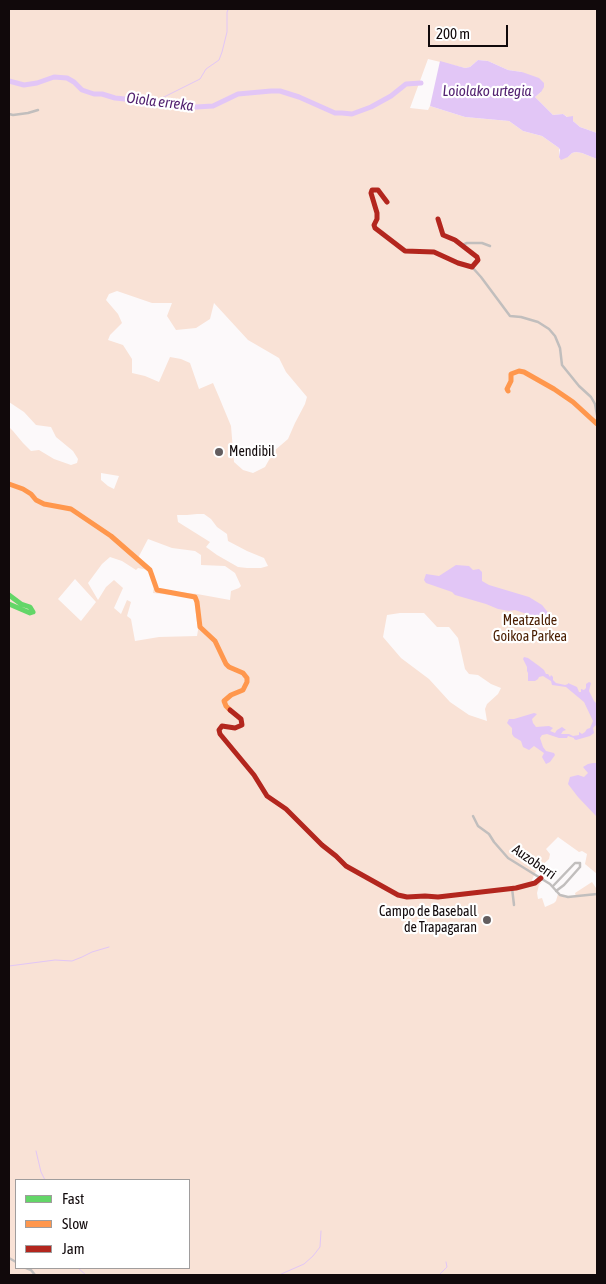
<!DOCTYPE html>
<style>
body{margin:0}
#map{position:relative;width:606px;height:1284px;overflow:hidden;background:#fcf9fa;font-family:"Asap Condensed",sans-serif}
canvas{display:block}
.frame{position:absolute;inset:0;border:10px solid #11090b;pointer-events:none}
.legend{position:absolute;left:15px;top:1179px;width:175px;height:90px;box-sizing:border-box;background:#fff;border:1px solid #a09d9d;margin:0;padding:6px 9px;list-style:none;font-size:15px;color:#11090b}
.legend li{display:flex;align-items:center;gap:10px;height:25px}
.legend b{width:25px;border:1px solid #a09d9d}
.scale{position:absolute;left:428px;top:25px;width:80px;height:22px;box-sizing:border-box;border:2px solid #11090b;border-top:0;padding-left:6px;font-size:15px;line-height:18px;white-space:nowrap;color:#11090b;-webkit-text-stroke:4px #fff;paint-order:stroke}
</style>
<div id="map">
<canvas width="606" height="1284"></canvas>
<div class="frame"></div>
<ul class="legend">
<li><b style="height:6px;background:#63d668"></b>Fast</li>
<li><b style="height:6px;background:#ff974d"></b>Slow</li>
<li><b style="height:6px;background:#b3261e"></b>Jam</li>
</ul>
<div class="scale">200 m</div>
</div>
<script>
const ctx = document.querySelector('canvas').getContext('2d');
ctx.lineJoin = 'round';
function fill(path, color) { ctx.fillStyle = color; ctx.fill(path, 'evenodd'); }
const shape = rows => new Path2D(rows.map(r => 'M' + r).join(''));
function strokePath(path, color, width, dash) { ctx.strokeStyle = color; ctx.lineWidth = width; ctx.lineCap = dash ? 'butt' : 'round'; ctx.setLineDash(dash || []); ctx.stroke(path); }
function label(font, color, halo, rows, align = 'center') {
  ctx.font = font + ' "Asap Condensed",sans-serif'; ctx.lineWidth = 4.5; ctx.setLineDash([]); ctx.textBaseline = 'middle'; ctx.strokeStyle = halo; ctx.fillStyle = color; for (const [text, x, y, turn = 0] of rows) {
    ctx.save(); ctx.translate(x, y); ctx.rotate((+turn || 0) * Math.PI / 180); ctx.textAlign = isNaN(turn) ? turn : align; if (halo) ctx.strokeText(text, 0, 0); ctx.fillText(text, 0, 0); ctx.restore();
  }
}
const green = shape([
 [9,9,597,9,597,133,580,127,573,121,563,114,553,115,535,97,541,92,522,72,508,70,488,61,478,60,470,67,465,68,428,59,410,108,428,110,430,106,465,117,509,121,523,131,542,136,559,148,559,157,568,157,572,153,576,152,582,153,597,159,597,874,585,864,587,854,582,851,579,852,558,837,546,849,550,854,549,859,536,871,532,880,535,884,542,882,539,885,537,893,538,899,542,898,545,907,554,903,556,901,558,894,566,898,576,897,575,893,592,882,596,888,597,888,597,1275,9,1275,9,427,13,431,23,443,31,451,39,450,54,459,71,465,77,463,78,459,73,451,56,437,51,427,36,425,24,412,9,402],
 [117,291,152,303,172,303,167,316,176,330,196,328,210,319,214,303,248,340,279,358,286,372,307,397,305,404,295,423,288,439,274,451,265,467,253,473,243,470,234,462,231,426,219,397,213,383,199,389,190,363,181,359,170,357,159,382,145,376,132,373,132,359,123,345,108,340,110,335,122,323,118,314,106,300,109,294],
 [101,473,119,476,114,489,108,486,101,480],
 [197,514,204,514,211,519,217,527,227,534,228,541,247,551,264,558,268,566,261,568,247,568,238,567,217,555,206,547,210,542,178,522,177,515,187,515],
 [148,539,172,548,195,551,201,555,201,565,225,566,235,573,241,586,239,588,231,591,230,600,197,594,161,590,159,589,156,584,154,574,150,568,138,558],
 [110,557,122,561,136,570,138,568,148,570,151,575,154,586,153,593,190,597,194,599,198,630,197,636,159,637,135,641,131,619,127,616,131,602,127,600,121,614,114,608,123,588,114,580,106,587,98,600,88,583,102,564],
 [75,579,96,602,81,621,58,599],
 [400,613,424,613,437,627,449,627,458,638,465,669,469,674,478,675,491,684,501,688,498,694,487,704,485,709,487,721,469,715,450,702,429,679,401,658,383,637,387,615],
 [16,1180,189,1180,189,1268,16,1268]
]);
const water = shape([
 [478,60,488,61,508,70,522,72,539,78,544,83,544,87,541,92,535,97,553,115,563,114,567,117,573,116,573,121,580,127,597,133,597,159,582,153,576,152,572,153,568,157,561,160,559,157,560,150,559,148,542,136,523,131,509,121,465,117,430,106,440,61,465,68,470,67],
 [456,565,469,566,473,570,479,569,482,572,482,581,489,585,529,597,542,605,550,615,554,617,555,620,552,626,546,625,545,622,541,619,515,610,509,611,498,609,486,604,455,595,452,592,426,583,424,580,426,574,439,576],
 [524,657,528,658,539,666,544,670,546,674,548,674,550,677,551,675,553,677,553,680,556,683,565,685,568,684,568,683,577,687,579,692,581,692,581,689,584,690,586,688,586,684,589,682,591,683,589,691,594,701,596,703,597,702,597,724,593,728,594,733,590,736,576,740,574,739,574,738,568,736,567,738,559,738,547,734,542,735,540,738,543,747,546,751,554,753,555,755,550,762,546,764,542,757,544,753,534,746,529,750,523,747,521,741,514,737,512,734,512,728,507,723,509,719,514,719,534,713,537,714,532,719,533,723,536,727,549,726,553,728,550,731,555,733,557,730,562,727,566,730,563,731,561,734,569,734,573,736,579,735,579,732,582,734,585,732,587,729,590,728,593,721,584,702,566,687,552,685,551,681,543,676,539,677,538,679,535,681,528,681,528,673,527,671,527,667,523,659],
 [593,763,597,763,597,817,578,797,568,784,570,777,578,775,584,777,588,773,583,767,588,764]
]);
const stream = shape([
 [154,102,200,79,206,69,219,60,222,52,227,32,227,12,228,10],
 [9,966,55,960,72,961,82,957,92,952,109,947],
 [36,1151,41,1172,45,1180],
 [78,1268,86,1275],
 [279,1275,304,1264,313,1256,320,1247,321,1231],
 [439,1275,447,1267,446,1262]
]);
const river = shape([
 [9,81,24,85,37,83,54,77,67,78,74,82,82,90,94,94,102,94,115,98,154,102,167,105,173,103,196,107,213,106,238,94,271,91,280,91,299,97,335,113,342,113,352,114,371,107,391,96,406,84,421,83]
]);
const street = shape([
 [9,114,13,115,28,113,38,110],
 [462,245,467,243,482,243,490,246],
 [472,267,481,277,510,316,521,317,538,322,549,329,555,336,560,348,562,365,579,386,591,397,595,404,597,415],
 [473,816,478,826,489,834,494,842,508,858,550,884,560,895,568,897,597,894],
 [553,886,575,863,580,863,580,867,564,885,556,891],
 [512,888,514,905],
 [9,1258,16,1262],
 [26,1268,31,1270,35,1275]
]);
const fast = shape([
 [9,595,21,604,30,607,33,612,30,613,9,604]
]);
const slow = shape([
 [508,391,507,389,511,381,511,374,519,371,524,372,554,389,573,402,597,424],
 [9,484,23,489,31,494,36,500,44,504,71,509,111,536,150,570,157,590,195,597,197,602,200,627,215,641,226,664,229,667,243,673,247,678,247,682,243,690,231,695,224,701,226,706,230,710]
]);
const jam = shape([
 [387,202,378,190,372,190,371,193,377,213,377,219,374,225,375,228,405,251,434,252,458,263,472,267,478,260,477,257,455,240,443,235,438,219],
 [230,710,241,719,242,725,235,728,222,726,219,730,220,734,254,775,267,796,286,809,322,845,336,856,346,866,398,895,407,897,425,896,438,897,516,888,535,883,541,878]
]);
const markers = [
 [219,452,5,"#635d5f"],
 [487,920,5,"#635d5f"]
];
const poiNames = [
 ["Mendibil",229,452],
 ["Campo de Baseball",477,912,"right"],
 ["de Trapagaran",477,928,"right"]
];
const parkNames = [
 ["Meatzalde",530,621],
 ["Goikoa Parkea",530,637]
];
const streetNames = [
 ["Auzoberri",534,862,35]
];
const waterNames = [
 ["Loiolako urtegia",487,91],
 ["Oiola erreka",160,102,7]
];
fill(green, '#f9e2d6');
fill(water, '#e2c6f6');
strokePath(stream, '#e2c6f6', 1);
strokePath(river, '#e2c6f6', 5);
strokePath(street, '#c1bebd', 2.5);
strokePath(fast, '#63d668', 5);
strokePath(slow, '#ff974d', 5);
strokePath(jam, '#b3261e', 5);
for (const [x, y, r, color] of markers) { const dot = new Path2D(); dot.arc(x, y, r, 0, 2 * Math.PI); ctx.fillStyle = color; ctx.fill(dot); strokePath(dot, '#fff', 2); }
label('14px', '#11090b', '#fff', poiNames, 'left');
label('14px', '#491d00', '#fff', parkNames);
label('14px', '#11090b', '#fff', streetNames);
label('italic 15px', '#532271', '#fff', waterNames);
</script>
